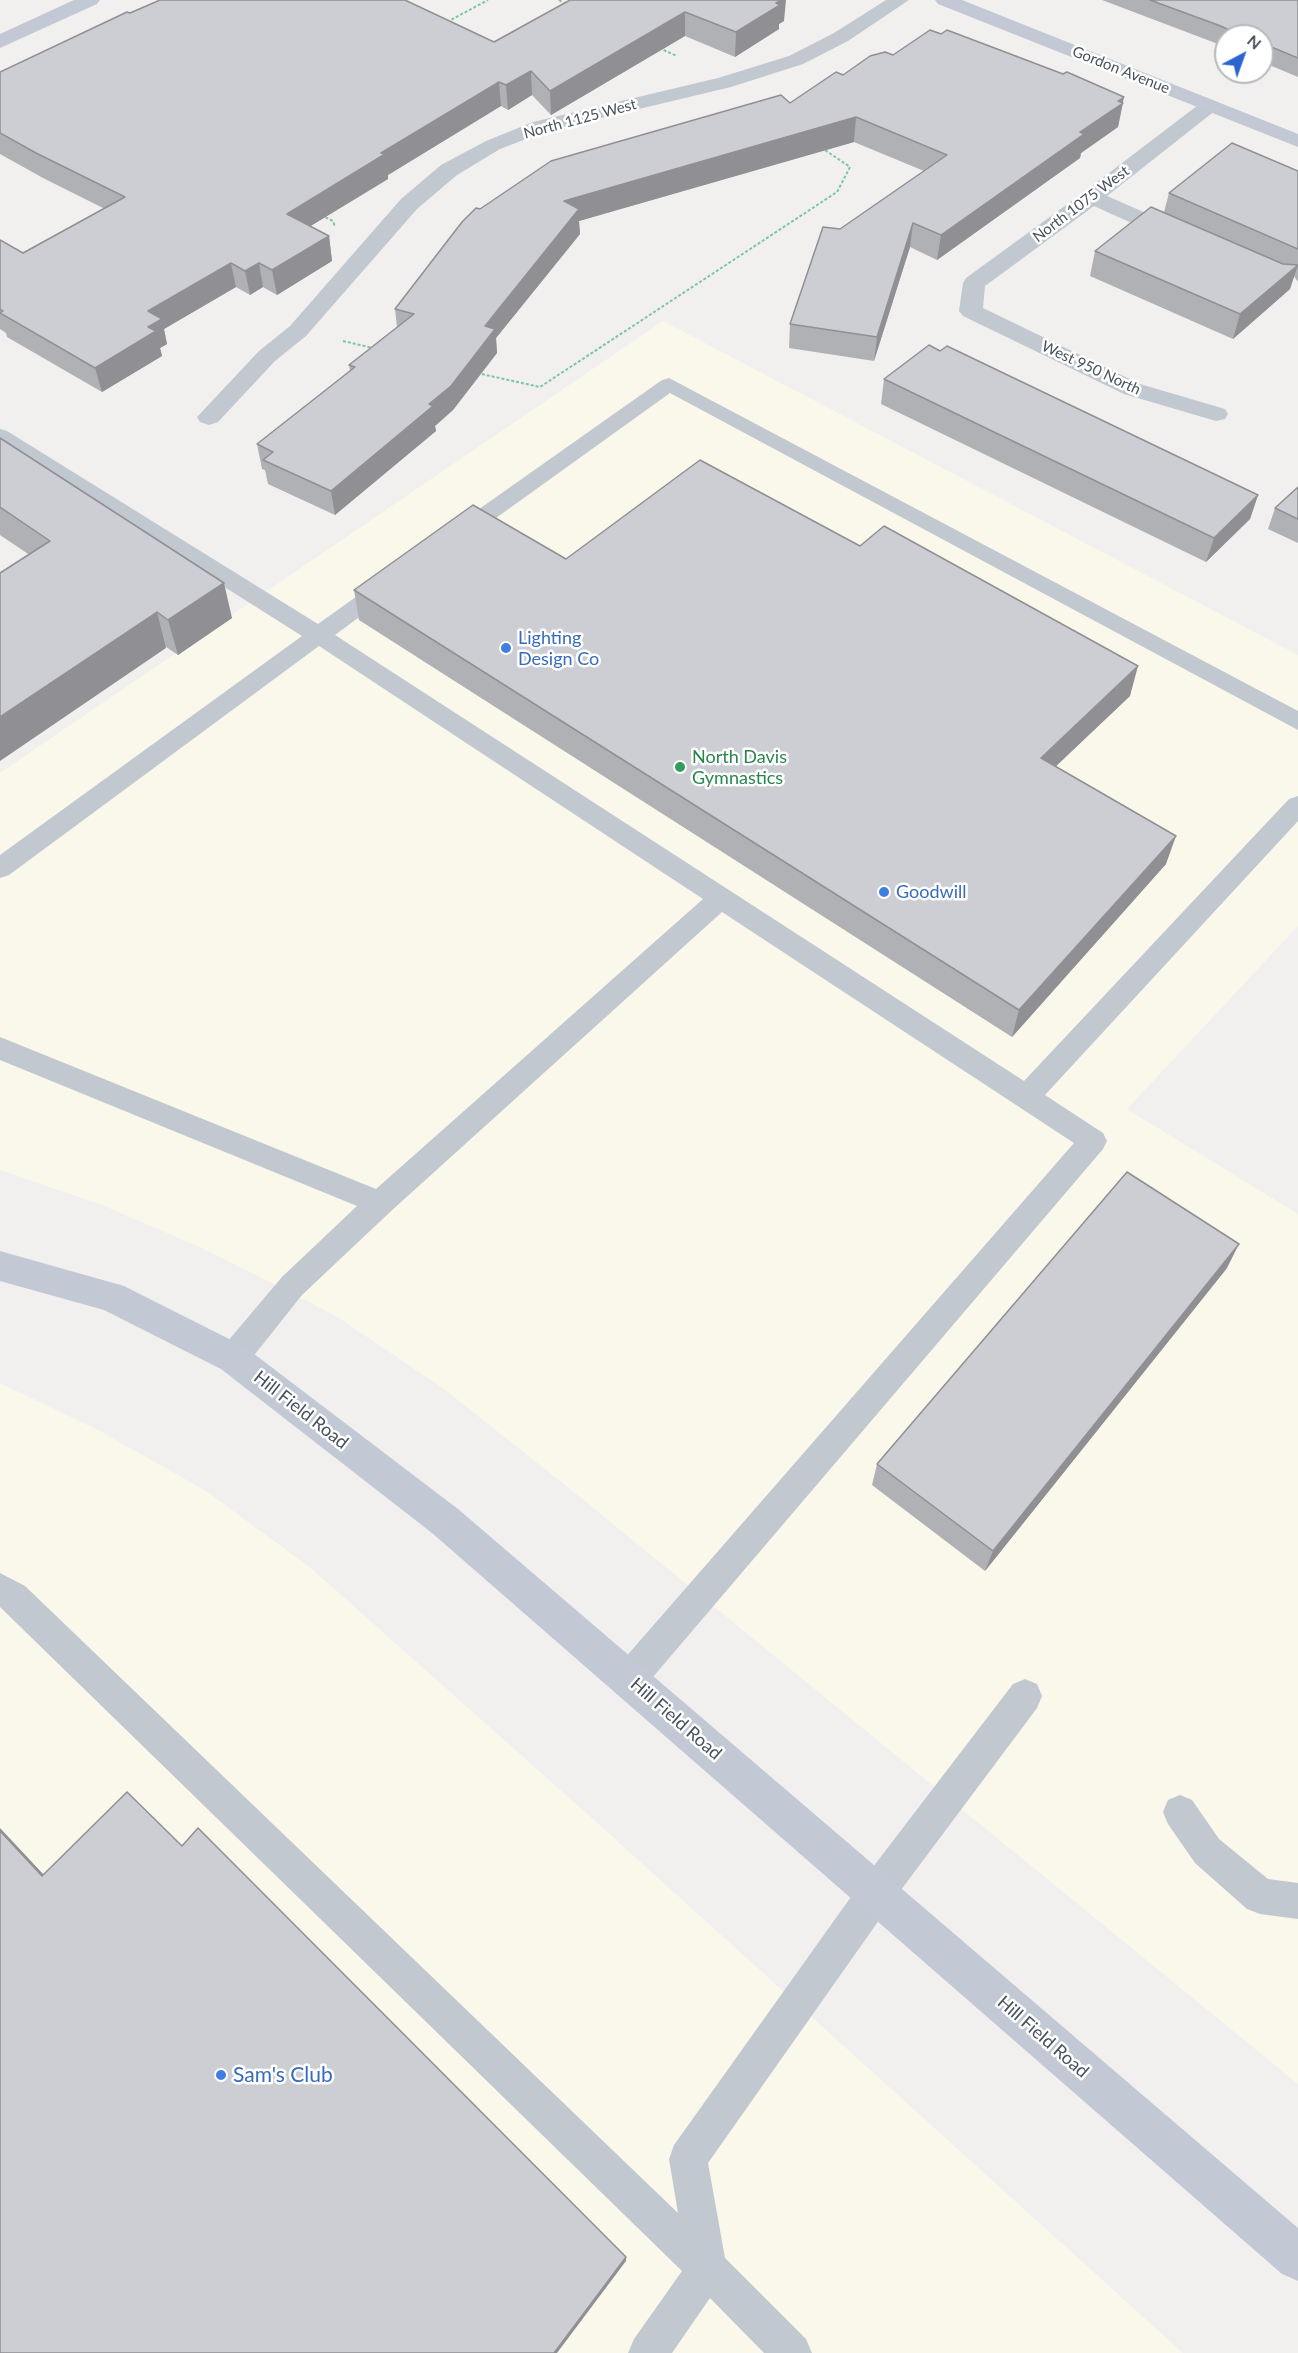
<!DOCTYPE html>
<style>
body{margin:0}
#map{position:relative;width:1298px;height:2353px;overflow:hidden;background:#f1f0ef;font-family:Lato,sans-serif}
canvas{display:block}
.north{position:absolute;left:1214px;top:24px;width:60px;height:60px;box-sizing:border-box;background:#fff;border:2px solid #b6b9bd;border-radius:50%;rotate:41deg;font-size:16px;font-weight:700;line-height:24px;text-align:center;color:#49515b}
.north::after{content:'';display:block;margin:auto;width:21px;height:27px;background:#2c65cf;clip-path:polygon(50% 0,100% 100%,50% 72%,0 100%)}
</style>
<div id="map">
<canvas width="1298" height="2353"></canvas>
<div class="north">N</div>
</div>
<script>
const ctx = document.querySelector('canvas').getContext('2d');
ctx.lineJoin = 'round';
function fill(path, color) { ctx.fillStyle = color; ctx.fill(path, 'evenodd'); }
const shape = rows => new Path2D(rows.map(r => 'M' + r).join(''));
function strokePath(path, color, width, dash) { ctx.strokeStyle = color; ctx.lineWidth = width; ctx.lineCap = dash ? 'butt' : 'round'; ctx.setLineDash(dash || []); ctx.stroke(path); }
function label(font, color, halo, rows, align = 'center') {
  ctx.font = font + ' Lato,sans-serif'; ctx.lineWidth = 5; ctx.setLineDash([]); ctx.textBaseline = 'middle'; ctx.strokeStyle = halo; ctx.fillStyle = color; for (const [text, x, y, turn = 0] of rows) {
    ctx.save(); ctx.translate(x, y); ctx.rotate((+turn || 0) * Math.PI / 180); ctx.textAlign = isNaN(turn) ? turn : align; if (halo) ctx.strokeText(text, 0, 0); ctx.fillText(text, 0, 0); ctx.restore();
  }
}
const commercial = shape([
 [663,321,1298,655,1298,926,1127,1109,1298,1214,1298,2084,575,1493,444,1389,339,1318,292,1293,197,1246,102,1205,0,1170,0,773],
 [0,1383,100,1431,206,1491,312,1569,594,1820,1183,2353,0,2353]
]);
const path = shape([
 [559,0,568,6],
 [447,22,488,0],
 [659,48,677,56],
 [321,215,333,221,335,227],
 [343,341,373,348],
 [477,373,540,387,837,192,850,167,822,148]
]);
const lane = shape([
 [669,378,1298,711,1298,730,670,393,464,541,456,543,448,541,445,536,448,531,662,380,669,378],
 [0,429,7,431,318,624,381,579,389,576,397,579,400,584,397,589,335,635,1024,1081,1289,799,1298,796,1298,821,1045,1095,1103,1133,1107,1141,1103,1149,641,1691,629,1695,617,1691,612,1679,617,1667,1074,1143,722,912,390,1212,302,1295,244,1368,233,1372,222,1368,218,1358,222,1348,282,1277,357,1206,0,1060,0,1037,376,1189,703,899,319,646,9,875,0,878,0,855,302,636,0,445,0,429],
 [0,1573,25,1586,678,2213,669,2159,674,2145,863,1880,1013,1684,1025,1679,1037,1684,1042,1696,1037,1708,889,1906,708,2163,725,2258,806,2339,812,2353,764,2353,710,2298,672,2353,628,2353,634,2339,682,2271,0,1607,0,1573],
 [1180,1795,1192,1800,1219,1839,1268,1879,1298,1883,1298,1919,1260,1914,1247,1909,1195,1863,1168,1824,1163,1812,1168,1800,1180,1795]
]);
const street = shape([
 [886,0,909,0,848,41,803,64,731,87,547,131,500,149,457,175,417,209,306,336,275,361,218,422,209,425,200,422,197,417,259,351,290,326,401,199,441,165,486,141,533,122,718,78,789,56,834,33,886,0],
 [1209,100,1216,102,1219,106,1216,110,1107,196,1187,231,1190,236,1187,241,1171,241,1094,206,985,286,983,308,1140,384,1225,409,1228,414,1225,419,1216,421,1124,394,963,316,959,311,963,283,966,278,1084,192,1202,102,1209,100]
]);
const secondary = shape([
 [74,0,100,0,97,4,0,48,0,34,74,0],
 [935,0,962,0,1298,134,1298,147,938,4,935,0],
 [0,1251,124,1286,245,1347,458,1509,1298,2228,1298,2281,1282,2274,432,1533,221,1369,104,1310,0,1281,0,1251]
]);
const wall = shape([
 [570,0,784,21,779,24,779,29,735,57,685,36,551,115,532,95,508,110,501,106,388,175,388,179,310,226,329,236,332,261,277,295,263,287,250,295,236,287,164,329,167,344,160,348,162,356,102,392,7,337,6,333,0,329,0,240,23,253,105,209,43,178,0,154,0,72,130,13,494,42],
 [1102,0,1298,0,1298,77,1262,62,1262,36,1226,36,1226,47],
 [893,55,1123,103,1118,127,1081,153,1080,158,937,260,910,247,874,361,789,348,790,324,840,229,924,171,854,142,579,221,580,234,496,338,497,353,453,410,435,426,436,431,335,515,268,484,265,470,262,469,257,444,350,371,349,365,397,327,395,309,480,209,790,103,843,75],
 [1298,171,1298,282,1294,276,1290,289,1233,339,1090,276,1095,251,1164,212,1169,193],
 [884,379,1258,495,1250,519,1206,562,881,404],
 [0,438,232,618,178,655,0,535],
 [1298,487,1298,543,1268,529,1275,508],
 [566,559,1130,696,1056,766,1166,864,1012,1037,359,620,354,590],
 [1227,1268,985,1571,872,1485,877,1464]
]);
const shadedWall = shape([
 [781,0,786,0,784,21,779,24,779,29,735,57,736,32],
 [685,12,685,36,551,115,550,91],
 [531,71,532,95,508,110,506,85],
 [499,82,501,106,388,175,388,179,291,238,287,214,381,153],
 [1124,97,1118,127,1081,153,1080,158,937,260,941,235,1080,132],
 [856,117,854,142,579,221,580,234,496,338,497,353,453,410,435,426,436,431,335,515,331,491,429,404,485,326,564,201],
 [913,223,910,247,874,361,877,337],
 [329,236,332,261,277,295,272,270],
 [231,263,236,287,164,329,167,344,160,348,162,356,102,392,95,368,148,327,148,311],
 [259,263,263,287,250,295,245,271],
 [1298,265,1290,289,1233,339,1240,314],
 [1258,495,1250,519,1206,562,1214,538],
 [224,583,232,618,178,655,168,620],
 [157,612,166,648,0,761,0,717],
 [1138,666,1130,696,1034,787,1041,758],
 [1176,836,1166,864,1012,1037,1019,1010],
 [1239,1244,1227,1268,985,1571,993,1551],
 [0,1828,58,1890,42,1876,0,1831],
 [626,2257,626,2261,557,2353,554,2353]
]);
const building = shape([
 [160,0,405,0,494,42,570,0,781,0,776,3,780,5,736,32,685,12,550,91,531,71,506,85,499,82,381,153,385,154,287,214,329,236,272,270,259,263,245,271,231,263,148,311,162,319,148,327,156,331,95,368,0,313,3,311,0,309,0,240,23,253,125,197,36,153,0,133,0,72,127,12,130,13,160,0],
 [1150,0,1298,0,1298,58,1262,43,1262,36,1244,36,1218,25,1150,0],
 [930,30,941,34,947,30,1063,74,1067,72,1124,97,1118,101,1123,103,1080,132,1084,134,941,235,913,223,877,337,790,324,823,227,840,229,947,155,856,117,564,201,579,209,485,326,495,329,451,386,429,404,433,406,331,491,263,460,273,452,257,444,355,367,349,365,414,314,395,309,462,222,476,208,480,209,551,161,781,95,790,103,836,72,843,75,870,56,885,52,893,55,930,30],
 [1232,143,1298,171,1298,249,1169,193,1232,143],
 [1151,207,1283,264,1298,265,1240,314,1095,251,1151,207],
 [929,345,940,351,947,346,1258,495,1214,538,884,379,929,345],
 [0,438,224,583,168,620,157,612,0,717,0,573,50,541,0,507,0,438],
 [700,460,860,546,884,526,1138,666,1041,758,1176,836,1019,1010,354,590,473,505,566,559,700,460],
 [1298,487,1298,519,1275,508,1298,487],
 [1127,1172,1239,1244,993,1551,877,1464,1127,1172],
 [127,1792,182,1846,198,1828,626,2257,554,2353,0,2353,0,1831,42,1876,127,1792]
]);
const markers = [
 [506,648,6,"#3f7fe0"],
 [680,767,6,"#2e9e5b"],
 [884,892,6,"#3f7fe0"],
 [221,2075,6,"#3f7fe0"]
];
const farStreetnames = [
 ["Gordon Avenue",1121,70,22],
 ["North 1125 West",580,119,-15],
 ["North 1075 West",1081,204,-37],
 ["West 950 North",1091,368,25]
];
const shopNames = [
 ["Lighting",518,638],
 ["Design Co",518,659],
 ["Goodwill",896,892]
];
const leisureNames = [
 ["North Davis",692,757],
 ["Gymnastics",692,778]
];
const streetNames = [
 ["Hill Field Road",301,1410,38],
 ["Hill Field Road",676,1719,41],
 ["Hill Field Road",1043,2037,41]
];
const nearShopnames = [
 ["Sam's Club",233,2075]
];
fill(commercial, '#faf7eb');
strokePath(path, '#7ec5a8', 2, [3, 2]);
fill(lane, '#c1c8d0');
fill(street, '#c1c8d0');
fill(secondary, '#c2c9d4');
fill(wall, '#b0b1b5');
fill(shadedWall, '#909094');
fill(building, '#cdced3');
strokePath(building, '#909094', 1.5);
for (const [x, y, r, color] of markers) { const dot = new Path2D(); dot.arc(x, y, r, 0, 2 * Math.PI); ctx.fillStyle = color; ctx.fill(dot); strokePath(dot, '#fff', 2); }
label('15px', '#49515b', '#fff', farStreetnames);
label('18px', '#366cbe', '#fff', shopNames, 'left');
label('18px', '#27864d', '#fff', leisureNames, 'left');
label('18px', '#49515b', '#fff', streetNames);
label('21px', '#366cbe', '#fff', nearShopnames, 'left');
</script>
